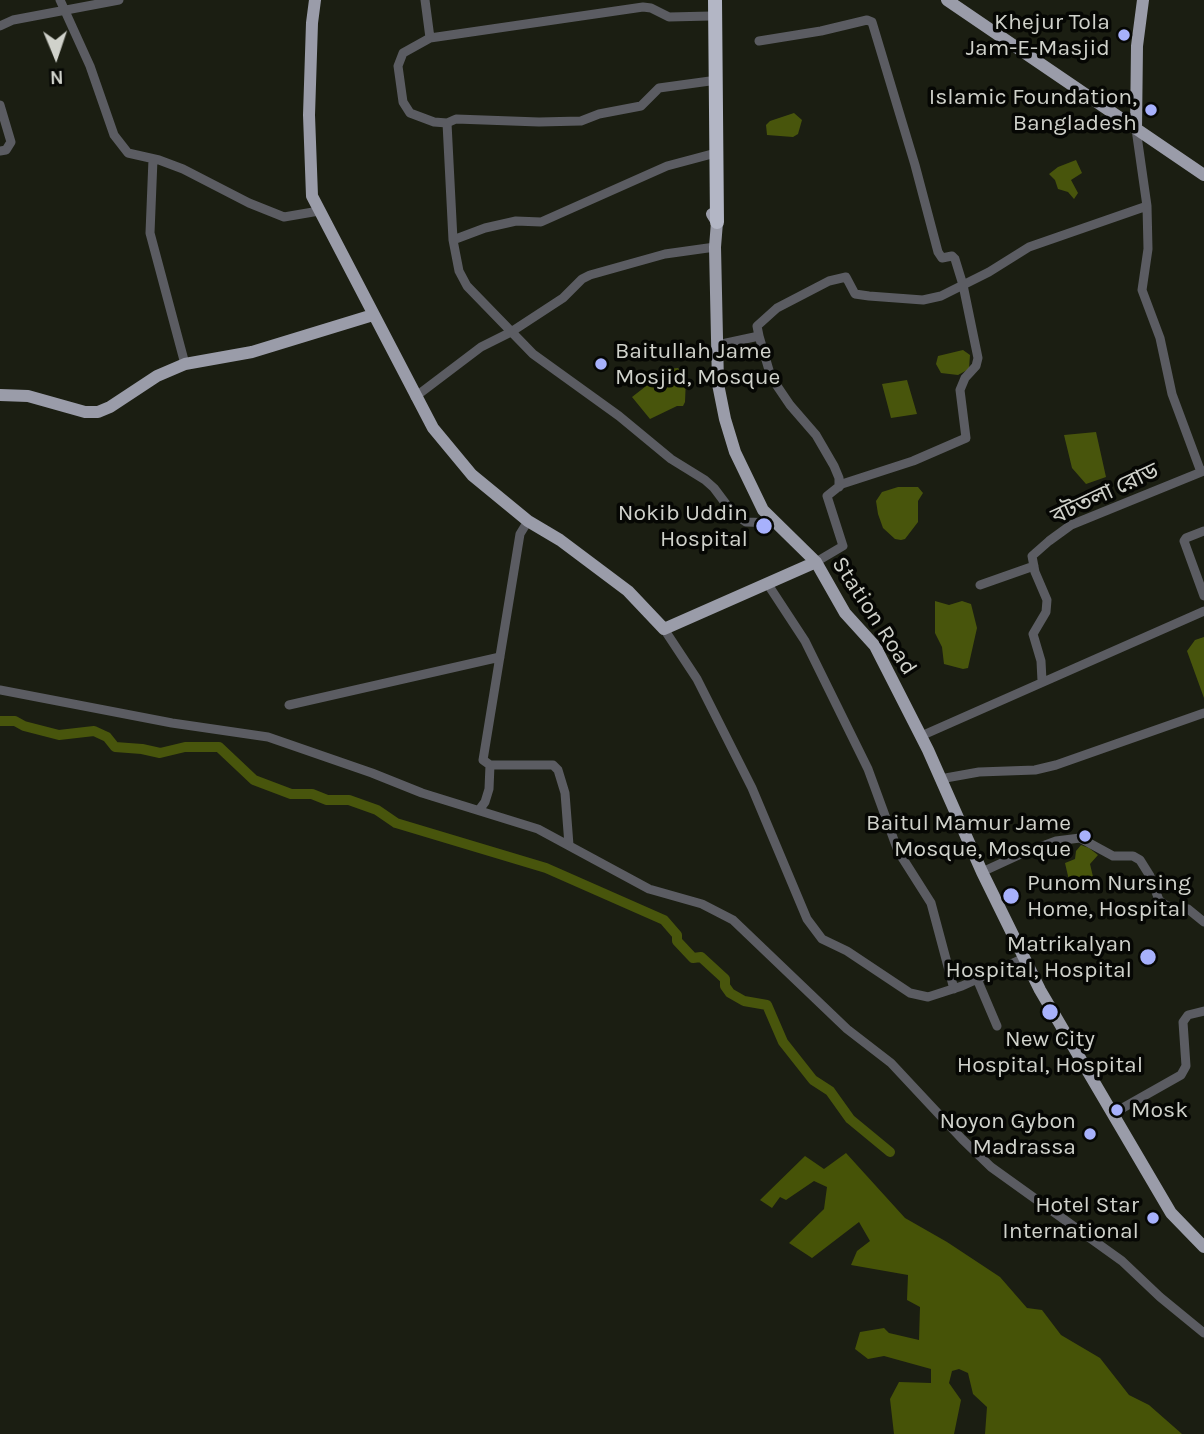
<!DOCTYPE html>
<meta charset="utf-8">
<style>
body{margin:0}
#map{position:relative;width:1204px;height:1434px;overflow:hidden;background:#1b1e12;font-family:Karla,sans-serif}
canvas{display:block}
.north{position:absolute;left:21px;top:21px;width:70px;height:70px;-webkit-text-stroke:5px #060704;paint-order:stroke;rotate:178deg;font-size:19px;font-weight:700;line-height:28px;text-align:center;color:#d0d2cb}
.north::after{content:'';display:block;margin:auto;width:24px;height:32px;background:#d0d2cb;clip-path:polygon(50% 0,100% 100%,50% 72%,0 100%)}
</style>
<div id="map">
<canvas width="1204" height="1434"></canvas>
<div class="north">N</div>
</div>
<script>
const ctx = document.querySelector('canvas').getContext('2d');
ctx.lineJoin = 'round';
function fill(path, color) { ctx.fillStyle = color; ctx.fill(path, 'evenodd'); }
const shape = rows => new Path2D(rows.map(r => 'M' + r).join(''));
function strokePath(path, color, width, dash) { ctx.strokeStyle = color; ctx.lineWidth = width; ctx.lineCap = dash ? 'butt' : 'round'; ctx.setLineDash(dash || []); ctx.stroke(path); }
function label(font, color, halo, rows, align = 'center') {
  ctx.font = font + ' Karla,"Noto Sans Bengali",sans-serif'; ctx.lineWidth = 7; ctx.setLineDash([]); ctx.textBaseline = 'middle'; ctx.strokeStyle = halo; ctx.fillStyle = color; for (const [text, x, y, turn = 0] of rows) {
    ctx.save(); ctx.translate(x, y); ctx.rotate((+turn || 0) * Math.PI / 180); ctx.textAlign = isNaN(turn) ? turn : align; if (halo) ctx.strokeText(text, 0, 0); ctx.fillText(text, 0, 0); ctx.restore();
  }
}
const forest = shape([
 [846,1153,905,1218,947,1242,1000,1277,1027,1308,1042,1310,1061,1335,1100,1358,1129,1395,1149,1405,1182,1434,985,1434,987,1407,973,1394,968,1373,959,1369,952,1371,949,1383,961,1400,954,1434,894,1434,890,1399,899,1382,931,1383,931,1369,884,1356,868,1359,855,1349,860,1332,884,1328,889,1333,919,1340,920,1307,907,1300,908,1275,851,1265,857,1251,870,1241,859,1222,812,1258,789,1243,824,1209,827,1187,814,1181,786,1200,780,1197,772,1208,760,1200,805,1156,824,1169]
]);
const water = shape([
 [794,113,802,120,798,134,793,137,767,135,766,125,770,121],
 [1076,160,1082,173,1071,180,1078,193,1074,199,1068,192,1058,189,1055,180,1049,174,1058,167],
 [963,350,970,355,969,369,958,375,941,373,936,364,938,356],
 [678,368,686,378,685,402,683,406,677,406,650,419,632,397,668,369],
 [907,380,917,414,891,418,882,384],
 [1096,432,1106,477,1086,484,1072,468,1064,435],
 [898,487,918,487,923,493,918,501,918,522,905,539,901,540,895,539,883,528,878,514,876,501,882,492],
 [935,601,949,605,962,601,971,604,977,628,968,668,963,669,944,664,942,647,935,633],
 [1204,637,1204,698,1187,651,1195,640],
 [1081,845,1089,848,1098,855,1090,864,1094,881,1071,889,1065,863,1075,859,1076,851]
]);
const river = shape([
 [0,721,15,721,24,726,59,735,94,731,107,737,115,747,142,749,160,753,185,747,219,747,254,780,291,794,312,794,327,800,349,800,377,810,396,823,546,868,664,920,677,935,677,941,693,958,701,957,725,979,725,986,730,993,744,1001,767,1005,783,1042,813,1080,830,1091,850,1119,890,1152]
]);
const minor = shape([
 [60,0,90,66,114,135,128,153,159,160,183,169,249,203,284,217,319,211],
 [425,0,430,38],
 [0,26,13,20,119,0],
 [759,41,821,31,867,20,872,22,915,165,938,252,942,258,952,256,955,259,963,285,978,358,976,366,965,378,960,390,966,438,913,461,842,484,827,496,843,546,816,562],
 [710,81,659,88,641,106,599,114,581,121,539,122,456,119,447,123,434,122,410,113,403,102,398,66,403,53,430,38,643,7,651,8,669,17,711,16],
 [0,105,11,142,6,150,0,151],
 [447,123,453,240,459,271,467,286,533,354,619,416,671,459,705,480,714,488,732,512,746,522,776,523],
 [1136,129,1147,206,1148,249,1142,290,1160,338,1172,394,1201,472],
 [153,159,150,233,185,364],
 [453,240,485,228,516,221,541,222,667,166,712,154],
 [759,336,771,377,790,405,816,435,834,466,839,478,839,487],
 [717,345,759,336,757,326,777,308,829,281,846,277,855,294,869,296,923,300,941,296,989,272,1029,247,1147,206],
 [415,397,481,347,511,332,563,298,582,279,590,275,665,254,715,247],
 [528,521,520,534,483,760,490,765,553,765,558,770,565,793,569,845],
 [1204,531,1186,538,1184,541,1204,596],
 [767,583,805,641,868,769,898,851,931,903,954,989],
 [980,585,1034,566],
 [664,629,697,679,752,788,807,919,822,939,847,951,910,993,928,997,962,986,1024,958],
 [1042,681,1041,661,1033,634,1046,612,1047,600,1035,572,1032,556,1049,541,1071,525,1204,471],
 [0,690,172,723,268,737,372,773,422,793,538,829,649,889,702,904,733,920,847,1029,891,1063,962,1139,991,1167,1122,1261,1160,1297,1204,1333],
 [289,705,500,657],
 [921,736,1204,611],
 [940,779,979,772,1035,770,1056,765,1204,713],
 [479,810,485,802,489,789,490,765],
 [982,872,1021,854,1056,841,1080,838,1113,856,1133,856,1140,860,1150,876,1159,900,1167,906,1188,909,1204,922],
 [977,979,997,1026],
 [1112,1114,1181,1075,1186,1066,1183,1022,1188,1015,1204,1011]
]);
const major = shape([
 [315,0,312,23,309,115,312,196,433,428,472,475,528,521,560,540,628,591,664,629,816,562],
 [947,0,1204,175],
 [1136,129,1137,46,1143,0],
 [712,214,717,222,715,247,718,384,725,419,735,452,763,510,816,562,845,613,875,646,928,750,982,872,1040,990,1171,1213,1204,1247],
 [0,395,28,396,85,412,98,412,110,407,157,376,185,364,252,352,373,315]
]);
const highway = shape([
 [715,0,717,222]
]);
const markers = [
 [1124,35,7,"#a7b1fc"],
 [1151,110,7,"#a7b1fc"],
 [601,364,7,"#a7b1fc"],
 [764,526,9,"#a7b1fc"],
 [1085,836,7,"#a7b1fc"],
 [1011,896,9,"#a7b1fc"],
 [1148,957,9,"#a7b1fc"],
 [1050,1012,9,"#a7b1fc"],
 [1117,1110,7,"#a7b1fc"],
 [1090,1134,7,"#a7b1fc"],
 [1153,1218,7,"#a7b1fc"]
];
const poiNames = [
 ["Khejur Tola",1110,22],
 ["Jam-E-Masjid",1110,48],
 ["Islamic Foundation,",1137,97],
 ["Bangladesh",1137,123],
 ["Baitullah Jame",615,351,"left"],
 ["Mosjid, Mosque",615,377,"left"],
 ["Nokib Uddin",748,513],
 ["Hospital",748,539],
 ["Baitul Mamur Jame",1071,823],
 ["Mosque, Mosque",1071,849],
 ["Punom Nursing",1027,883,"left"],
 ["Home, Hospital",1027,909,"left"],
 ["Matrikalyan",1132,944],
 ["Hospital, Hospital",1132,970],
 ["New City",1050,1039,"center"],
 ["Hospital, Hospital",1050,1065,"center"],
 ["Mosk",1131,1110,"left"],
 ["Noyon Gybon",1076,1121],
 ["Madrassa",1076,1147],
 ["Hotel Star",1139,1205],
 ["International",1139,1231]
];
const streetNames = [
 ["বটতলা রোড",1105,494,-25],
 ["Station Road",874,616,57]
];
fill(forest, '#465307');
fill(water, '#48550c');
strokePath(river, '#48550c', 10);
strokePath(minor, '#5b5c62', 9);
strokePath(major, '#9a9ca9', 12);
strokePath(highway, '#b3b6c5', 14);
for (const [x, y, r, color] of markers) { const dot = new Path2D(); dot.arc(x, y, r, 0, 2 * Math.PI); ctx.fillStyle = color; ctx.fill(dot); strokePath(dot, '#060704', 2.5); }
label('23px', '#d0d2cb', '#060704', poiNames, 'right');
label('23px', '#d0d2cb', '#060704', streetNames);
</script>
